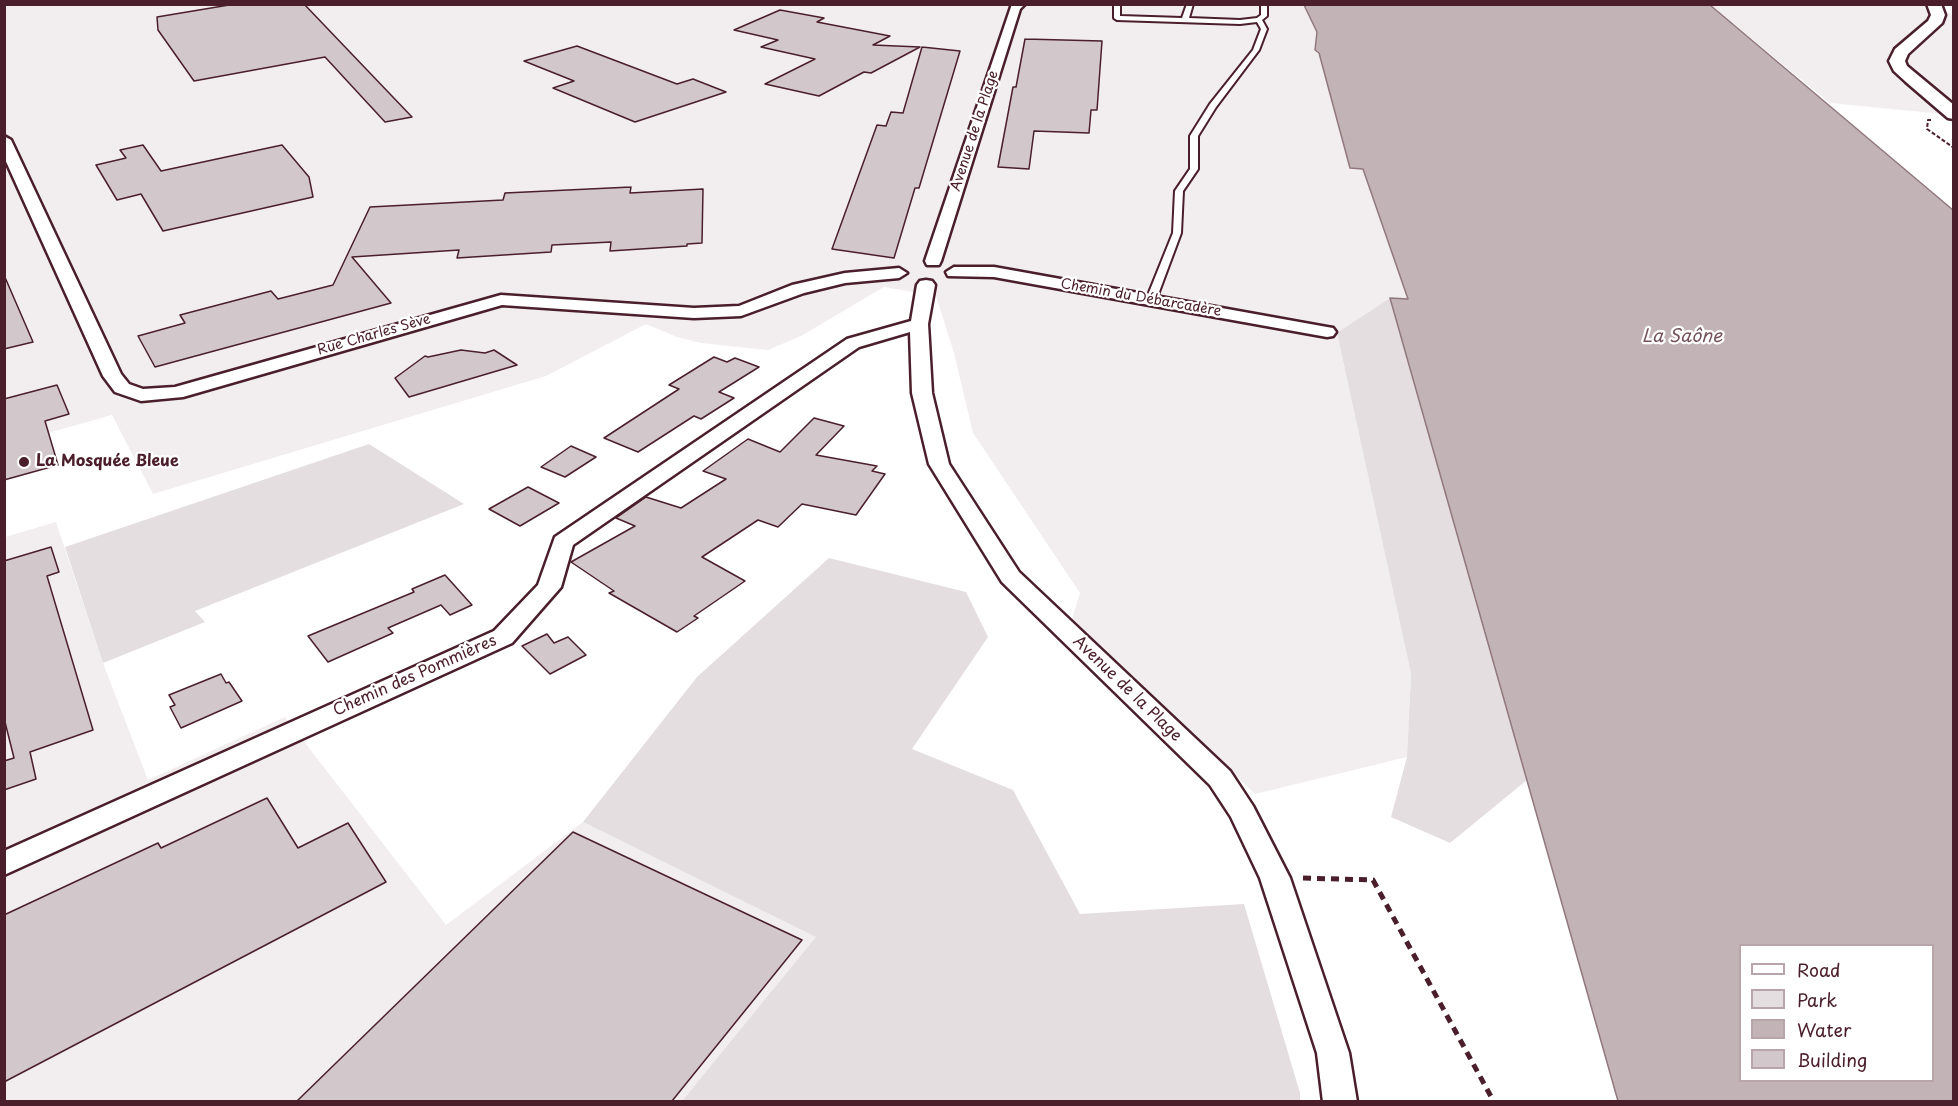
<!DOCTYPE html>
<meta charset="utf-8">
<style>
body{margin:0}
#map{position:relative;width:1958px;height:1106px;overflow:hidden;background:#fff;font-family:"Playpen Sans",sans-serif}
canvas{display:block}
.frame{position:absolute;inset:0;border:6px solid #4a1f2b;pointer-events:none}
.legend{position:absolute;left:1739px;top:944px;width:195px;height:138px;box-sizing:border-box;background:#fff;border:2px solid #b7a5aa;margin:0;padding:8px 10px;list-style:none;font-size:18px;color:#4a1f2b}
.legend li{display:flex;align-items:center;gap:12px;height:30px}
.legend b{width:30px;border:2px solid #b7a5aa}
</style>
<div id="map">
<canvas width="1958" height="1106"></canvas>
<div class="frame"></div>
<ul class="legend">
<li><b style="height:8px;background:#fff"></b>Road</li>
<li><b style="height:16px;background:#e5dee0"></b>Park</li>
<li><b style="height:16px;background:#c1b3b6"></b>Water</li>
<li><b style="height:16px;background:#d2c7cb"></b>Building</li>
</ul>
</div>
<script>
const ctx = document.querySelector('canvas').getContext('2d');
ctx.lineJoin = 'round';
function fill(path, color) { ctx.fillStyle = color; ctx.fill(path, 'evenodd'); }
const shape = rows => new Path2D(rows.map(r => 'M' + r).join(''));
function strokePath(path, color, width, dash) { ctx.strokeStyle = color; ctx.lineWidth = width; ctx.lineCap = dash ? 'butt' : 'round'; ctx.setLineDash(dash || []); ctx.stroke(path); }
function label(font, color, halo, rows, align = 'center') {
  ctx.font = font + ' "Playpen Sans",sans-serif'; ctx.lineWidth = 4.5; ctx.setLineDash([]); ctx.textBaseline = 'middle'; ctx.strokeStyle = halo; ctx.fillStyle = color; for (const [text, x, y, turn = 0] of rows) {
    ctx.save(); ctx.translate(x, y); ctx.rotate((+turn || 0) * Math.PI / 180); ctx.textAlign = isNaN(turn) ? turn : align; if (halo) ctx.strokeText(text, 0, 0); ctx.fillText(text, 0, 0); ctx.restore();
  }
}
const built = shape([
 [5,5,1304,5,1317,32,1315,50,1319,53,1363,168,1408,299,1337,333,1411,674,1407,757,1255,794,1072,619,1080,593,973,433,954,353,936,296,884,287,801,336,768,350,701,343,677,337,646,324,546,376,153,494,112,415,5,445],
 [1710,5,1939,5,1953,16,1953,115,1830,103],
 [56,522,103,663,148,780,285,717,446,925,583,822,817,937,682,1101,5,1102,5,537]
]);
const green = shape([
 [1390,298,1527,780,1450,843,1391,817,1407,757,1411,674,1337,333],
 [369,444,464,504,195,611,205,622,103,663,65,547],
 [829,558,966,592,988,637,912,749,1013,790,1080,914,1244,904,1300,1093,1300,1101,682,1101,816,937,583,822,697,677]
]);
const water = shape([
 [1304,5,1710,5,1953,210,1953,1101,1618,1101,1390,298,1408,299,1363,169,1350,168,1319,53,1315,50,1317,32,1304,5],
 [1740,946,1932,946,1932,1080,1740,1080,1740,946]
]);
const building = shape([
 [235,4,304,4,412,117,385,122,325,57,194,81,158,30,157,17,235,4],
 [780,10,824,18,817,22,890,36,873,45,920,47,871,73,864,72,819,96,765,84,815,59,761,47,778,40,734,30,780,10],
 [1025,39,1102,41,1097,110,1091,110,1089,133,1034,131,1029,169,998,167,1013,87,1016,87,1025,39],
 [577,46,677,84,693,79,726,92,635,122,553,88,574,81,524,61,577,46],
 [922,47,960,51,919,188,915,188,894,258,832,249,877,125,886,126,891,112,903,113,922,47],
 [143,145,161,171,282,145,309,177,313,197,163,231,141,194,117,200,96,165,126,158,120,150,143,145],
 [631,187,630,193,703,189,702,243,687,244,687,246,610,251,611,242,552,245,551,252,457,258,459,250,352,257,391,303,155,367,138,336,185,323,180,315,271,291,278,299,333,285,370,207,503,200,505,193,631,187],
 [4,275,33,342,4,349,4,275],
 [461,350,485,353,494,350,517,365,409,397,395,378,425,356,428,357,461,350],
 [714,357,727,362,735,358,759,367,719,392,734,398,701,419,694,416,638,452,604,438,679,389,669,385,714,357],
 [57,385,69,414,45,421,58,465,4,480,4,399,57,385],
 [814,418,844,426,816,455,877,466,872,471,885,474,856,515,802,504,778,527,758,520,702,557,745,581,694,616,698,618,677,632,609,593,614,591,571,562,635,526,616,518,646,497,681,508,726,479,703,471,748,439,780,452,814,418],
 [571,446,596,457,565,477,541,467,571,446],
 [528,487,559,503,520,526,489,509,528,487],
 [51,547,59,572,47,576,93,730,30,752,36,779,4,790,4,761,14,758,4,718,4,561,51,547],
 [445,575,472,605,450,615,441,605,388,628,393,633,328,662,308,636,414,592,412,589,445,575],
 [547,634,554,643,568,637,586,655,550,674,522,646,547,634],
 [221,674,226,683,229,682,242,701,181,728,170,707,175,705,169,695,221,674],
 [267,798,298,848,348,823,386,882,4,1082,4,915,158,843,161,848,267,798],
 [573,832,802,940,672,1101,297,1101,573,832]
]);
const pathFar1 = shape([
 [1931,120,1928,120,1927,129,1954,148]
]);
const path = shape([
 [1303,878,1373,880,1494,1102]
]);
const service = shape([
 [1114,4,1120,4,1120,16,1182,18,1187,4,1193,4,1189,18,1240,20,1257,18,1261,15,1261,4,1267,4,1267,16,1262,20,1267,29,1259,50,1216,107,1198,136,1198,169,1183,191,1181,233,1156,300,1151,303,1146,300,1173,233,1175,191,1190,169,1190,136,1210,104,1253,50,1261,29,1257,22,1240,24,1117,20,1114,18,1114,4]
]);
const minor = shape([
 [1012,4,1025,4,1020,9,941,261,939,265,927,265,925,261,1012,4],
 [4,136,11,140,121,374,129,384,143,389,175,387,501,295,694,308,739,306,792,285,845,273,899,268,907,273,899,278,845,283,804,293,741,316,694,318,502,305,183,397,141,401,115,392,103,376,4,157,4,136],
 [954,267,994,267,1327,327,1333,328,1336,332,1333,336,1327,337,994,277,948,276,946,272,954,267],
 [926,280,932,281,935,285,928,324,932,393,949,464,1019,572,1230,771,1253,806,1290,878,1349,1053,1357,1102,1323,1102,1317,1053,1260,878,1231,817,1210,785,1002,582,929,464,912,393,910,332,859,347,573,545,561,587,512,643,4,875,4,851,494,631,538,585,555,537,847,339,911,321,917,285,920,281,926,280]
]);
const tertiary = shape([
 [1927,4,1941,4,1945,15,1942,23,1908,54,1905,61,1907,66,1954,105,1954,119,1948,118,1906,82,1894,71,1889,61,1895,49,1928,21,1931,15,1927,4]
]);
const markers = [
 [24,462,6,"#4a1f2b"]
];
const farStreetnames = [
 ["Avenue de la Plage",975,131,-72],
 ["Chemin du Débarcadère",1141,298,10],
 ["Rue Charles Sève",374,335,-16]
];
const poiNames = [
 ["La Mosquée Bleue",36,462]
];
const streetNames = [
 ["Chemin des Pommières",415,676,-24],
 ["Avenue de la Plage",1127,689,44]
];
const waterNames = [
 ["La Saône",1682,337]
];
fill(built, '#f2eeef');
fill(green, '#e5dee0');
fill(water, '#c1b3b6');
strokePath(water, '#91787e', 1.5);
fill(building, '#d2c7cb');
strokePath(building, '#4a1f2b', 1.5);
strokePath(service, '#4a1f2b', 4);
strokePath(minor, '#4a1f2b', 5);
strokePath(tertiary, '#4a1f2b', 5);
strokePath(pathFar1, '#4a1f2b', 2, [4, 2]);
strokePath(path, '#4a1f2b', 5, [8, 6]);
fill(service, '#fff');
fill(minor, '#fff');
fill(tertiary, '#fff');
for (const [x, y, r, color] of markers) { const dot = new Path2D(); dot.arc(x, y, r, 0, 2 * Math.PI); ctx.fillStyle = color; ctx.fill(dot); strokePath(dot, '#fff', 2); }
label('14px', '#4a1f2b', '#fff', farStreetnames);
label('bold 16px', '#4a1f2b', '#fff', poiNames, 'left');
label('16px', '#4a1f2b', '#fff', streetNames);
label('italic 18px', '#74535c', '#fff', waterNames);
</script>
